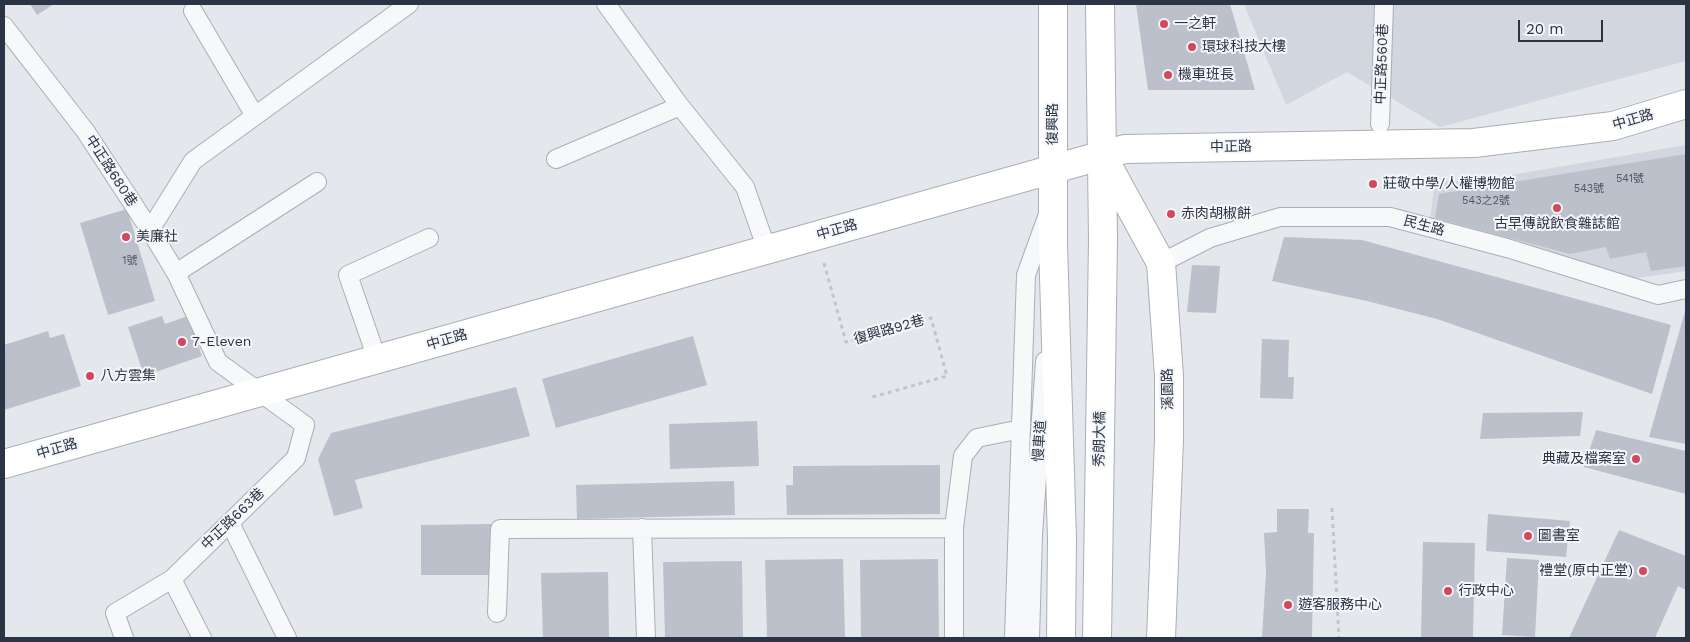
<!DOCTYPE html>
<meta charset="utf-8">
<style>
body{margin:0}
#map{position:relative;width:1690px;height:642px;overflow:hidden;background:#e4e7ec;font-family:"Work Sans",sans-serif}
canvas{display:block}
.frame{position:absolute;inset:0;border:5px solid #2b3445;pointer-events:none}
.scale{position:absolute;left:1518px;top:20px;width:85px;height:22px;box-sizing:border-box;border:2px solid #2b3445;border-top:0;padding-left:6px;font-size:15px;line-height:18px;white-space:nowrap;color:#2b3445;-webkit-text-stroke:4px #f4f6f9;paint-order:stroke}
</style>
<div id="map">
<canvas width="1690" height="642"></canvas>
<div class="frame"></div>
<div class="scale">20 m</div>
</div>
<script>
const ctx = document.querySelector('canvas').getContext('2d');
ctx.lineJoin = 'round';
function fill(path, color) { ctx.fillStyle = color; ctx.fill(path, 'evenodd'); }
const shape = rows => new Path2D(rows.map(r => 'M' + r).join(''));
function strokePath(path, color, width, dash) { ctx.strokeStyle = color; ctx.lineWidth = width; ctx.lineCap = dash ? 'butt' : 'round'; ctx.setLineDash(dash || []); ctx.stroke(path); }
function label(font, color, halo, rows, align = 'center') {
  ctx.font = font + ' "Work Sans","Noto Sans TC",sans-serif'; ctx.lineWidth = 4; ctx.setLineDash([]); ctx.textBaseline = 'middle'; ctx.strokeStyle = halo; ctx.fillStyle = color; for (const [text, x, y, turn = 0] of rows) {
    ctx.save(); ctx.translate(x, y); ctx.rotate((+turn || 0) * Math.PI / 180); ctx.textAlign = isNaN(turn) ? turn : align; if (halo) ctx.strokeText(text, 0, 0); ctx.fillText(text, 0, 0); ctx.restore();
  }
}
const built = shape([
 [1244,4,1686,4,1686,61,1440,127,1347,72,1286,105],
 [1686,145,1686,271,1637,278,1430,219,1435,182,1488,179]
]);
const building = shape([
 [30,4,54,4,37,15],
 [1136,4,1230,4,1255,90,1148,90],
 [1686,154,1686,266,1651,271,1646,252,1610,259,1606,247,1570,254,1435,218,1439,194],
 [127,209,155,301,108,315,80,223],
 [1284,237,1362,240,1671,325,1652,394,1437,319,1367,301,1272,281],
 [1192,265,1220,266,1216,313,1187,312],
 [1686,308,1686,444,1649,437],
 [162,316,165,324,188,316,202,356,144,376,128,327],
 [48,331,50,338,64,334,81,386,4,410,4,345],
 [693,336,707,385,556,428,542,379],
 [1262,339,1289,340,1288,377,1294,377,1293,399,1260,398],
 [516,387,530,436,355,480,363,508,334,516,318,459,331,433],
 [1583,412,1580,436,1480,439,1483,413],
 [757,421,759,466,670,469,669,424],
 [1596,430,1686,451,1686,494,1584,467],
 [940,465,940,514,787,515,786,485,793,485,793,466],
 [734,481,735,515,577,519,576,485],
 [1277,509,1309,509,1308,533,1314,533,1312,638,1262,638,1266,572,1264,533,1277,532],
 [1488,514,1570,521,1566,557,1486,551],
 [491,524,491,575,421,575,421,525],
 [1619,530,1686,556,1686,590,1678,586,1655,638,1569,638],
 [1423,542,1475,543,1473,638,1421,638],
 [1507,558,1539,560,1535,637,1502,635],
 [843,559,845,638,767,638,765,560],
 [938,559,939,638,861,638,860,560],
 [742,561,743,638,665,638,663,562],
 [608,572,609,638,543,638,541,573]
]);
const path = shape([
 [824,263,846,342,931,318,947,376,869,398],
 [1332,508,1339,638]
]);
const lane = shape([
 [606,4,680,106,745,187,767,250],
 [193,11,255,116],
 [4,26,86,132,150,230,176,273,218,362,305,425,296,458,172,579,115,613,124,638],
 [1380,124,1384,4],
 [556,159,680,106],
 [150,230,193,161,409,4],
 [1161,263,1210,238,1280,217,1390,217,1507,248,1658,295,1686,289],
 [176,273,317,182],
 [377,359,348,275,429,238],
 [230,523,287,638],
 [642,528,646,638],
 [172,579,202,638],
 [497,613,500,529,954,528],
 [954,638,954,528,963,456,977,438,1021,429],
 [1014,638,1026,275,1047,217],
 [1030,638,1033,535,1045,361]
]);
const secondary = shape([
 [1053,4,1053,244,1062,539,1061,638],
 [1104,159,1161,263,1169,376,1169,440,1161,638],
 [4,464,1125,149,1474,143,1613,126,1686,104],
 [1097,638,1103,240,1100,4]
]);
const markers = [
 [1164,24,5,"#d1495b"],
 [1192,47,5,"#d1495b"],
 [1168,75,5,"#d1495b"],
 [1373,184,5,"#d1495b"],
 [1557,208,5,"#d1495b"],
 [1171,214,5,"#d1495b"],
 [126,237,5,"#d1495b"],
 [182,342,5,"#d1495b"],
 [90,376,5,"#d1495b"],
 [1636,459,5,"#d1495b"],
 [1528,536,5,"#d1495b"],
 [1643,571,5,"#d1495b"],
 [1448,591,5,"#d1495b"],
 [1288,605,5,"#d1495b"]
];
const numberNames = [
 ["541號",1630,179],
 ["543號",1589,189],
 ["543之2號",1486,201],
 ["1號",130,261]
];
const poiNames = [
 ["一之軒",1174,24],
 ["環球科技大樓",1202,47],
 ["機車班長",1178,75],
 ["莊敬中學/人權博物館",1383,184],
 ["赤肉胡椒餅",1181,214],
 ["古早傳說飲食雜誌館",1557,224,"center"],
 ["美廉社",136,237],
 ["7-Eleven",192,342],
 ["八方雲集",100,376],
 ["典藏及檔案室",1626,459,"right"],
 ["圖書室",1538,536],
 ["禮堂(原中正堂)",1633,571,"right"],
 ["行政中心",1458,591],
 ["遊客服務中心",1298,605]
];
const streetNames = [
 ["中正路560巷",1382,64,-88],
 ["中正路",1633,120,-16],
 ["復興路",1053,124,-90],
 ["中正路",1231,147,-1],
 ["中正路680巷",111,171,57],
 ["民生路",1424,226,15],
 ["中正路",837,230,-16],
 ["復興路92巷",889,330,-16],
 ["中正路",447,340,-16],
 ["溪園路",1168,389,-91],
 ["秀朗大橋",1100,439,-89],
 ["慢車道",1040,441,-86],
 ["中正路",57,449,-16],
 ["中正路663巷",233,519,-44]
];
fill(built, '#d2d6de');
fill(building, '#bbc0ca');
strokePath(lane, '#a9aeb7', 20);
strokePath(secondary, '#a9aeb7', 30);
strokePath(path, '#c2c5cb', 3, [4, 4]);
strokePath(lane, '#f7f8fa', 18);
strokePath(secondary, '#fff', 28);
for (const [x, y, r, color] of markers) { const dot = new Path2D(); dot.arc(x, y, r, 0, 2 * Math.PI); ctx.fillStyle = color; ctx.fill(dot); strokePath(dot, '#f4f6f9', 2); }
label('11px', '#4f5766', null, numberNames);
label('14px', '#2b3445', '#f4f6f9', poiNames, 'left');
label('14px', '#2b3445', '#f4f6f9', streetNames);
</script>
